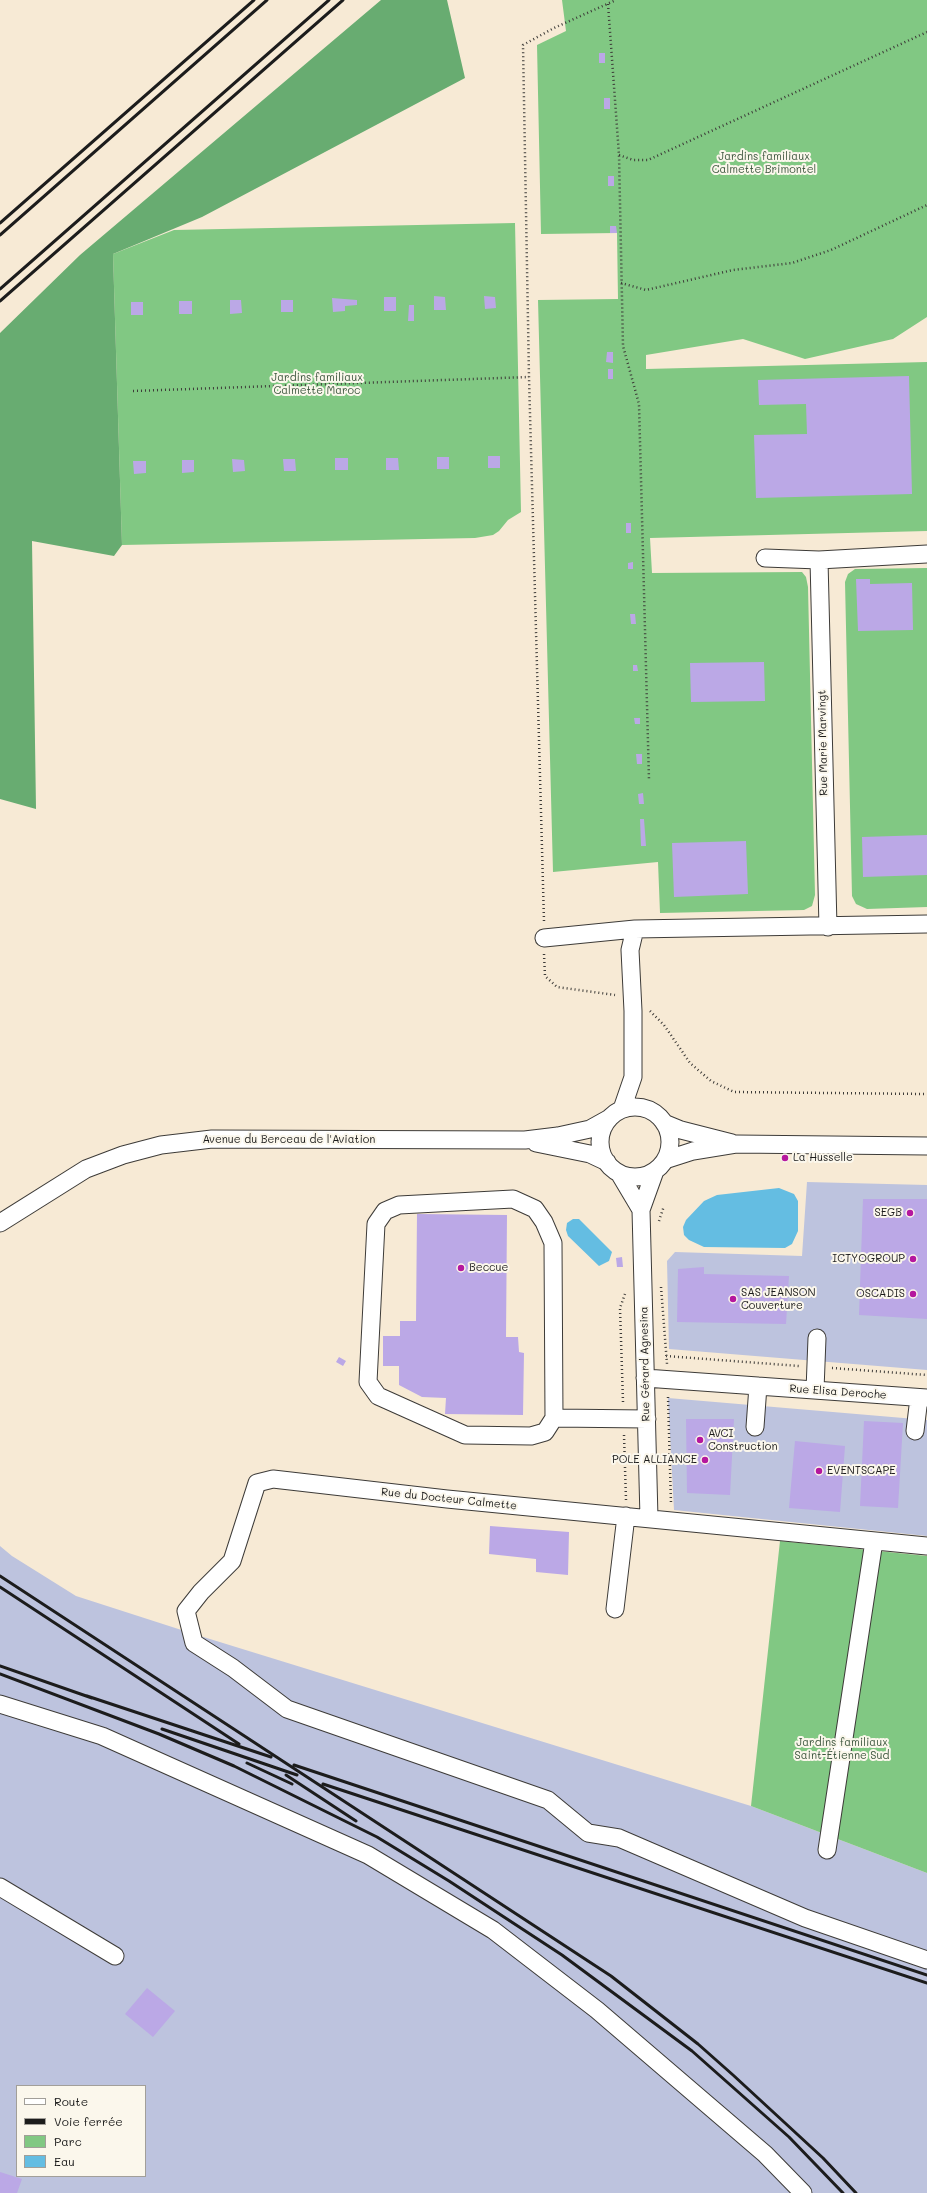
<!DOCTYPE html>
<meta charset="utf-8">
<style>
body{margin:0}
#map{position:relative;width:927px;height:2193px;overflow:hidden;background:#f7ead5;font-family:Mali,sans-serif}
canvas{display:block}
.legend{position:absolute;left:16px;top:2085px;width:130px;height:92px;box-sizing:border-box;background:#fbf7ec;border:1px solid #a29f99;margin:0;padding:5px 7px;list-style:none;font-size:12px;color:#1c1c1c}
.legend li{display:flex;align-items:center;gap:8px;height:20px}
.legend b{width:20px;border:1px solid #a29f99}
</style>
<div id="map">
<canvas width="927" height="2193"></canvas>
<ul class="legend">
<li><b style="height:5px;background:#fff"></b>Route</li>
<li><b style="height:5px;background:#1c1c1c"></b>Voie ferrée</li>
<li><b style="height:11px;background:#81c883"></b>Parc</li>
<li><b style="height:11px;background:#64bde2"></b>Eau</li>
</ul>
</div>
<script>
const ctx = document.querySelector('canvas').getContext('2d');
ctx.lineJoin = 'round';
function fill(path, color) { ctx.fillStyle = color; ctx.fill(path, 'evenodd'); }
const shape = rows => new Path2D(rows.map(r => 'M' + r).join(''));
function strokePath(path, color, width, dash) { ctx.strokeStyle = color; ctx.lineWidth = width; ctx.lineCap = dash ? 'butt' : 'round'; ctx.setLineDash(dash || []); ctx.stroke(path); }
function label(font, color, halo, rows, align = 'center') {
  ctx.font = font + ' Mali,sans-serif'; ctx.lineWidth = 4; ctx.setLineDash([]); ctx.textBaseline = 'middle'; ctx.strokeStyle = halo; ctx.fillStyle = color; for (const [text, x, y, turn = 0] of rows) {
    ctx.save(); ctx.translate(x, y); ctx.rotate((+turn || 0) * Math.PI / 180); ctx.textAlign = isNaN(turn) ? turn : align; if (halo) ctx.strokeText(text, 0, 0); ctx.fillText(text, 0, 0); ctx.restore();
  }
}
const industrial = shape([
 [807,1182,927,1185,927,1370,669,1349,667,1261,675,1252,802,1256],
 [668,1398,927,1420,927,1536,674,1510],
 [0,1546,12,1556,76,1596,197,1635,751,1806,927,1873,927,2193,0,2193],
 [17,2086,145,2086,145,2176,17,2176]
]);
const green = shape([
 [562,0,927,0,927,317,893,339,805,359,743,339,646,355,646,369,927,362,927,531,650,538,652,573,802,572,806,577,808,587,815,895,812,906,804,910,660,913,658,862,553,872,538,300,618,299,617,233,541,234,537,45,566,31],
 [515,223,521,512,508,520,499,531,493,535,475,538,122,545,113,254,174,230],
 [927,568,927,907,867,909,856,904,852,896,845,582,848,574,855,569],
 [780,1541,927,1556,927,1873,751,1806]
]);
const forest = shape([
 [381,0,447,0,465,78,202,217,113,254,122,545,114,556,32,541,36,809,0,799,0,333,80,255]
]);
const water = shape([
 [779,1188,794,1194,798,1201,798,1231,792,1244,785,1248,704,1247,689,1240,684,1235,683,1227,686,1220,704,1201,717,1195],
 [573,1219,579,1219,612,1252,609,1261,599,1266,568,1236,566,1230,567,1223]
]);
const building = shape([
 [599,53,605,53,605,63,599,63],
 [604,98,610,98,610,109,604,109],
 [608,176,614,176,614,186,608,186],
 [610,226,616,226,617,233,610,233],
 [434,296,445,297,446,310,434,310],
 [484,296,495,297,496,308,485,309],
 [384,297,396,297,396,311,384,311],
 [332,298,357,300,357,305,345,306,345,311,333,312],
 [230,300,241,300,242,313,230,314],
 [281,300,293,300,293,312,281,312],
 [179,301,192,301,192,314,179,314],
 [131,302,143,302,143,315,131,315],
 [409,305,414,305,414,321,408,321],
 [607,352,613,352,613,363,606,362],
 [608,369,613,369,613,379,608,379],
 [909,376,912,494,756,498,754,435,807,434,806,404,759,405,758,380],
 [488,456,500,456,500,468,488,468],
 [437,457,449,457,449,469,437,469],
 [335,458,348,458,348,470,335,470],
 [386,458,398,458,399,470,386,470],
 [232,459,244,460,245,471,233,472],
 [283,459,295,459,296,471,284,471],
 [182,460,194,460,194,472,182,473],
 [133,461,146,461,146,473,134,474],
 [626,523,631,523,631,533,626,533],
 [633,562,633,569,628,569,628,563],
 [856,579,870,579,870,584,912,583,913,630,858,631],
 [630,614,635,614,636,624,631,624],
 [764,662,765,701,691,702,690,663],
 [633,665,637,665,638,671,633,671],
 [634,718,640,718,640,724,635,724],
 [636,754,642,754,642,764,637,764],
 [643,793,644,804,639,804,638,794],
 [640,819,644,819,646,846,641,846],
 [927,835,927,875,863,877,862,837],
 [746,841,748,894,674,897,672,843],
 [863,1199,927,1199,927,1319,859,1315],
 [417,1214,507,1215,506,1337,518,1337,519,1352,524,1353,523,1415,445,1414,446,1398,422,1397,399,1385,399,1366,383,1366,383,1336,400,1336,400,1321,416,1321],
 [622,1257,623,1267,617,1267,616,1258],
 [704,1267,704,1274,789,1276,786,1324,677,1322,678,1269],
 [339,1357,346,1361,343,1366,336,1362],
 [686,1419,734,1419,730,1495,687,1493],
 [864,1421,903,1423,898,1508,860,1506],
 [795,1441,845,1446,840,1512,789,1508],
 [490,1526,569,1532,568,1575,536,1572,536,1559,489,1554],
 [147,1988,175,2011,153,2037,125,2014],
 [0,2172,22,2179,17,2193,0,2193]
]);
const path = shape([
 [608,4,619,155,623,346,639,404,649,780],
 [619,155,633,160,648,160,927,32],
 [621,283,646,290,733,270,792,263,831,250,927,205],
 [133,391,529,377],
 [544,921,529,377,523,45,554,28,616,0],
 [544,954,545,976,557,987,615,995],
 [650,1011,664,1025,690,1063,711,1081,734,1092,927,1094],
 [659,1221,664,1206],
 [661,1287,667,1364],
 [666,1356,799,1366],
 [832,1368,927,1375],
 [668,1397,671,1504],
 [623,1402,620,1308,625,1294],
 [624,1435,626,1500]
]);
const minor = shape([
 [765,558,819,560,927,554],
 [819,560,828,927],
 [544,938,635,929,927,924],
 '600 1142a35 35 0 1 1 70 0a35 35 0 1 1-70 0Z',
 [622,1109,633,1077,633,1011,630,950,635,929],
 [664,1123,681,1130,732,1143],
 [536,1143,590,1154,607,1162],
 [665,1160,693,1151,736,1144,927,1146],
 [619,1173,641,1210],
 [0,1223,86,1169,123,1155,161,1145,212,1139,525,1140,558,1136,590,1129,608,1119],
 [645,1378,927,1398],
 [815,1390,817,1338],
 [554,1418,545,1432,531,1436,465,1435,378,1396,368,1382,376,1224,385,1211,399,1205,513,1199,535,1209,544,1222,553,1243,554,1418,647,1419],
 [755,1427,758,1386],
 [915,1431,919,1398],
 [649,1518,641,1210,655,1171],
 [927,1546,447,1499,273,1479,257,1483,232,1561,201,1592,186,1611,194,1643,233,1668,287,1709,548,1800,588,1833,619,1838,805,1918,927,1960],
 [615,1609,626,1516],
 [0,1704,102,1736,368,1855,493,1930,597,2010,765,2154,803,2193],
 [827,1850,874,1541],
 [0,1887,115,1956]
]);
const rail = shape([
 [0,223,254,0],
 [0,235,267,0],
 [0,289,329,0],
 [0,301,343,0],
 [0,1576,611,1976,698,2044,733,2075,823,2158,856,2193],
 [0,1587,239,1744],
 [0,1666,92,1698],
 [0,1674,159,1734,234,1766,377,1837,449,1881,562,1955,692,2051,789,2137,843,2193],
 [87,1696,271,1757],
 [162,1729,297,1775],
 [247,1763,292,1784],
 [294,1765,927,1975],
 [286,1775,356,1821],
 [323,1784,927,1983]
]);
const markers = [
 [785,1158,4,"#b5179e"],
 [910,1213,4,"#b5179e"],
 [913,1259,4,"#b5179e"],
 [461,1268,4,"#b5179e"],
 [913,1294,4,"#b5179e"],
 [733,1299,4,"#b5179e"],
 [700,1440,4,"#b5179e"],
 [705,1460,4,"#b5179e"],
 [819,1471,4,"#b5179e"]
];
const parkNames = [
 ["Jardins familiaux",764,157],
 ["Calmette Brimontel",764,170],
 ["Jardins familiaux",317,378],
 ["Calmette Maroc",317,391],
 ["Jardins familiaux",842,1743],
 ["Saint-Étienne Sud",842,1756]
];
const streetNames = [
 ["Rue Marie Marvingt",823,743,-91],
 ["Avenue du Berceau de l'Aviation",289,1140],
 ["Rue Gérard Agnesina",645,1364,-91],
 ["Rue Elisa Deroche",838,1392,4],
 ["Rue du Docteur Calmette",449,1499,6]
];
const poiNames = [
 ["La Husselle",793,1158],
 ["SEGB",902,1213,"right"],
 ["ICTYOGROUP",905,1259,"right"],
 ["Beccue",469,1268],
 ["SAS JEANSON",741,1293],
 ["Couverture",741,1306],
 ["OSCADIS",905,1294,"right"],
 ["AVCI",708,1434],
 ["Construction",708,1447],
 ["POLE ALLIANCE",697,1460,"right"],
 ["EVENTSCAPE",827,1471]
];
fill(industrial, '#bdc3de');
fill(green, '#81c883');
fill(forest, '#68ac71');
fill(water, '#64bde2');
fill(building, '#bba8e6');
strokePath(minor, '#3d3b38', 19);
strokePath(path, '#3d3b38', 2.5, [1, 3]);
strokePath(minor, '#fff', 17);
strokePath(rail, '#1c1c1c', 3);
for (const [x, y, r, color] of markers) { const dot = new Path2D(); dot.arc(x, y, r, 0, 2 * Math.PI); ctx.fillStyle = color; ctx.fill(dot); strokePath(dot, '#fbf7ec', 1.5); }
label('11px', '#3f5840', '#fbf7ec', parkNames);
label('11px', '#1c1c1c', '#fbf7ec', streetNames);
label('11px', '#1c1c1c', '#fbf7ec', poiNames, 'left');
</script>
